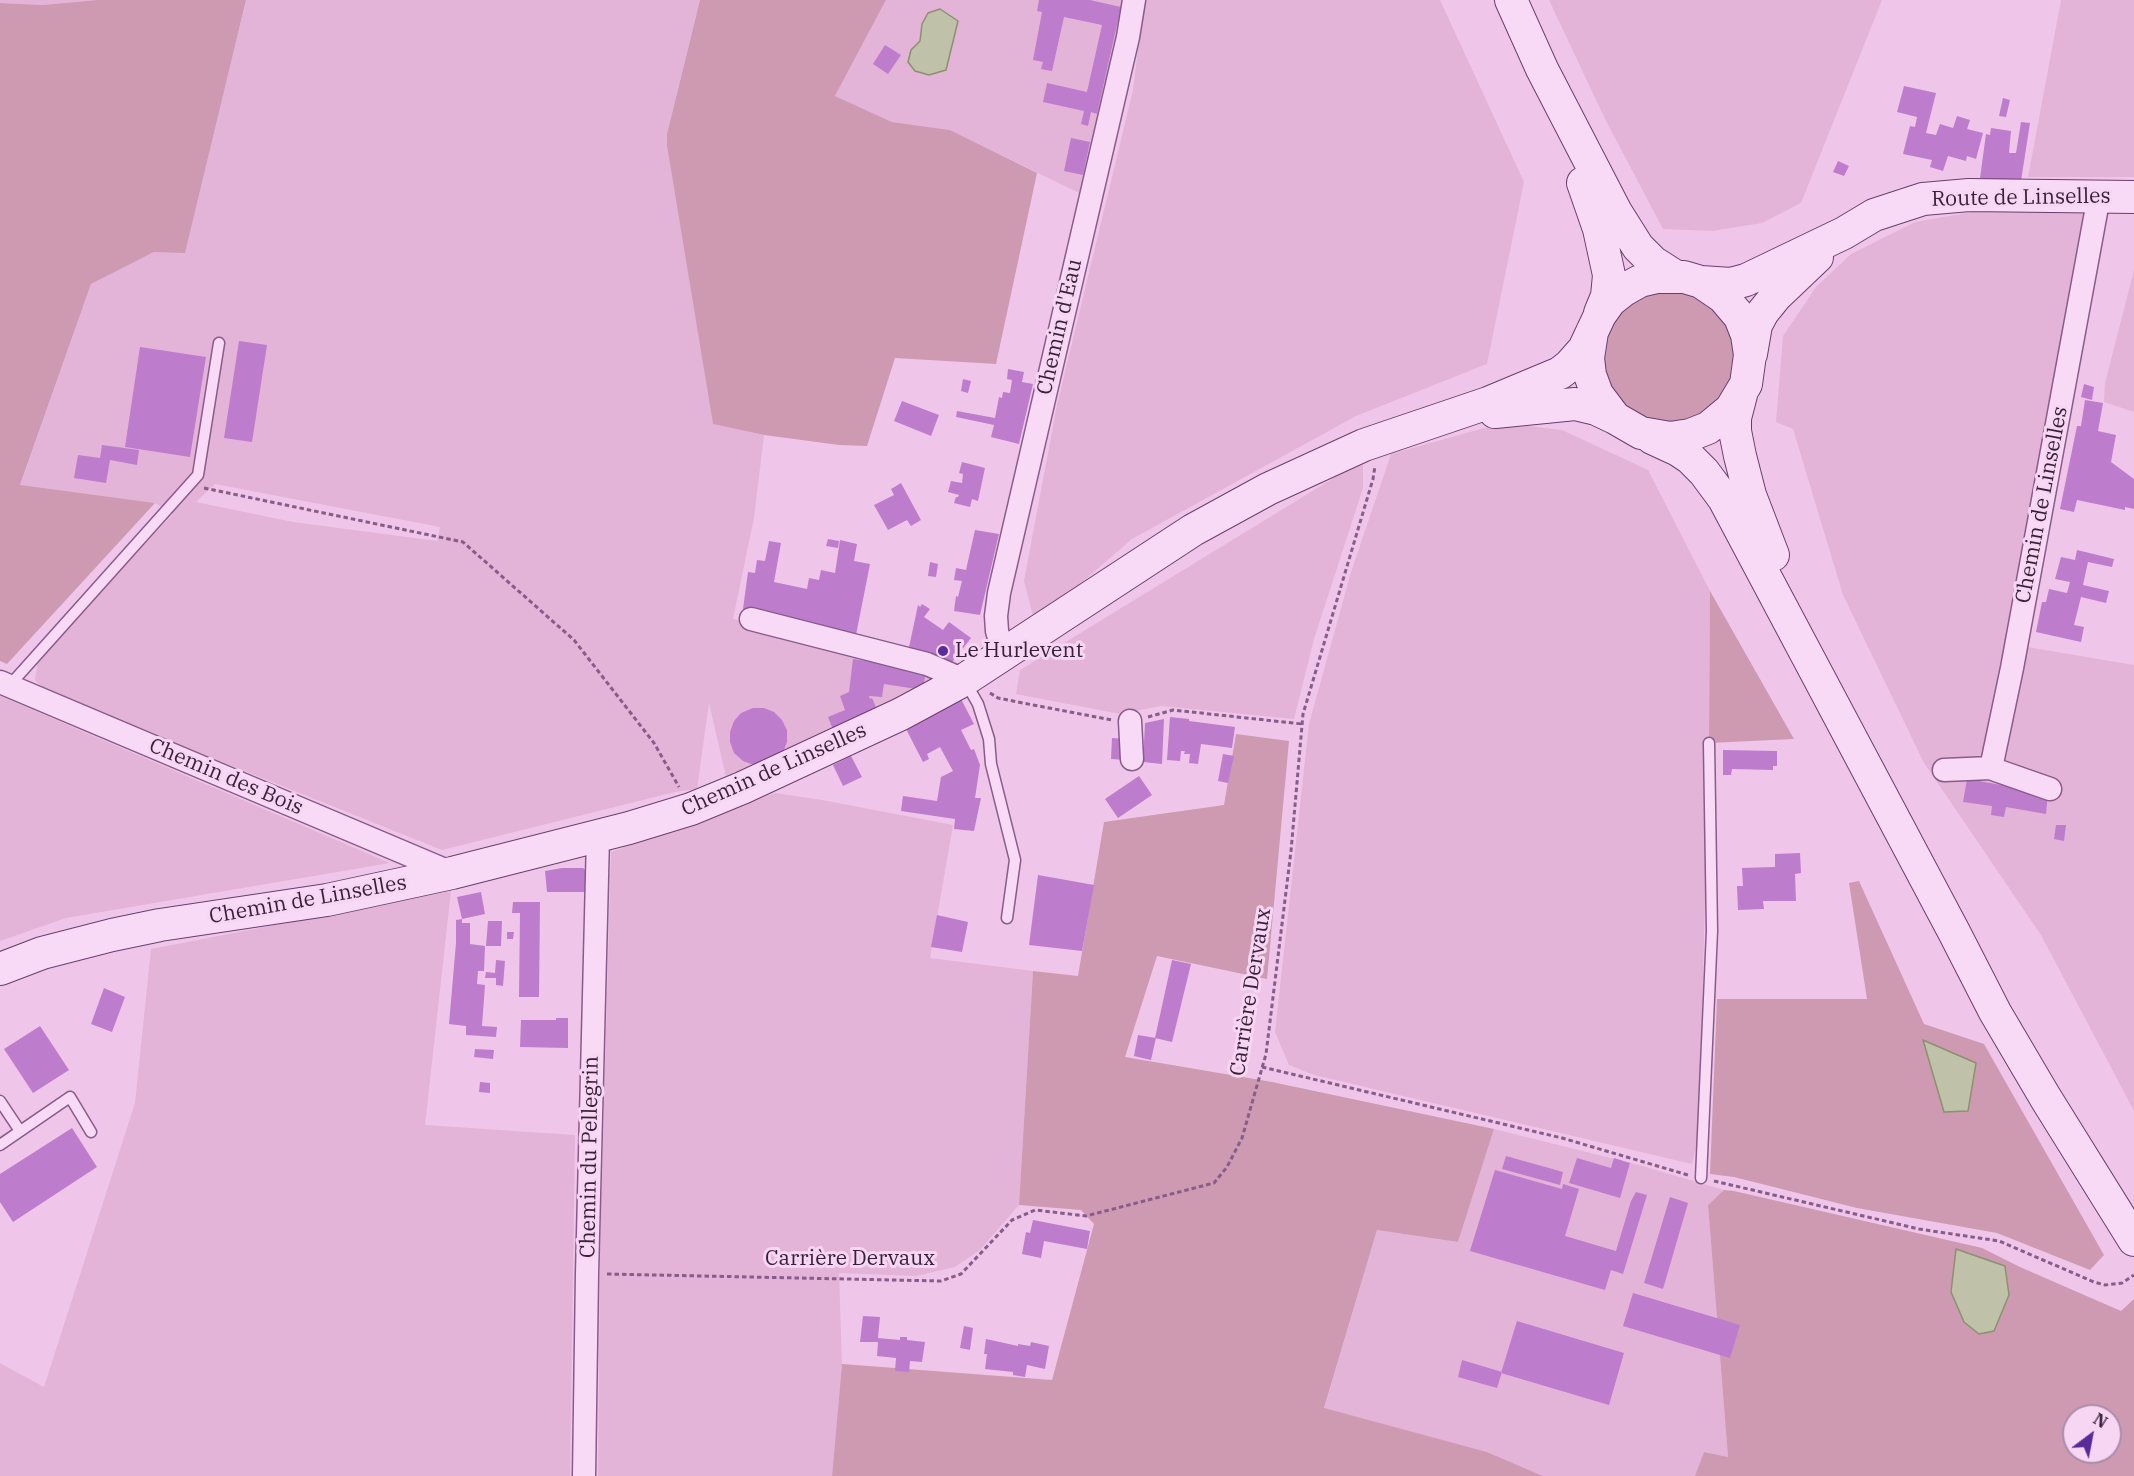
<!DOCTYPE html>
<meta charset="utf-8">
<style>
body{margin:0}
#map{position:relative;width:2134px;height:1476px;overflow:hidden;background:#efc6ea;font-family:"IBM Plex Serif",serif}
canvas{display:block}
.north{position:absolute;left:2062px;top:1404px;width:60px;height:60px;box-sizing:border-box;background:#f6d6f2;border:2px solid #aa8da8;border-radius:50%;rotate:32deg;font-size:16px;font-weight:700;line-height:24px;text-align:center;color:#371f3a}
.north::after{content:'';display:block;margin:auto;width:21px;height:27px;background:#572b99;clip-path:polygon(50% 0,100% 100%,50% 72%,0 100%)}
</style>
<div id="map">
<canvas width="2134" height="1476"></canvas>
<div class="north">N</div>
</div>
<script>
const ctx = document.querySelector('canvas').getContext('2d');
ctx.lineJoin = 'round';
function fill(path, color) { ctx.fillStyle = color; ctx.fill(path, 'evenodd'); }
const shape = rows => new Path2D(rows.map(r => 'M' + r).join(''));
function strokePath(path, color, width, dash) { ctx.strokeStyle = color; ctx.lineWidth = width; ctx.lineCap = dash ? 'butt' : 'round'; ctx.setLineDash(dash || []); ctx.stroke(path); }
function label(font, color, halo, rows, align = 'center') {
  ctx.font = font + ' "IBM Plex Serif",serif'; ctx.lineWidth = 6; ctx.setLineDash([]); ctx.textBaseline = 'middle'; ctx.strokeStyle = halo; ctx.fillStyle = color; for (const [text, x, y, turn = 0] of rows) {
    ctx.save(); ctx.translate(x, y); ctx.rotate((+turn || 0) * Math.PI / 180); ctx.textAlign = isNaN(turn) ? turn : align; if (halo) ctx.strokeText(text, 0, 0); ctx.fillText(text, 0, 0); ctx.restore();
  }
}
const farmland = shape([
 [0,0,97,0,43,5,0,3],
 [246,0,700,0,667,134,713,424,764,435,754,518,733,619,925,667,944,676,928,691,727,781,709,703,697,789,675,792,442,850,47,692,35,680,38,660,173,514,155,503,20,486,91,284,154,252,185,252],
 [215,484,440,527,437,541,293,522,196,502],
 [886,0,1127,0,1127,8,1079,193,950,130,892,122,835,96],
 [1144,0,1440,0,1524,182,1487,364,1356,416,1132,539,1035,623,1024,581,1057,405,1133,90],
 [1549,0,1882,0,1801,203,1762,223,1712,231,1663,229,1605,119],
 [2061,0,2134,0,2134,177,2028,177],
 [1989,209,2086,211,2021,646,2134,665,2134,1111,2041,935,1924,763,1843,595,1793,429,1776,422,1783,336,1816,287,1851,254,1915,222],
 [2134,270,2134,412,2104,402,2105,383],
 [1502,423,1562,430,1648,470,1710,591,1709,743,1699,1135,1692,1164,1314,1075,1289,1065,1275,1032,1309,724,1351,572,1391,454],
 [1363,460,1363,488,1314,639,1294,719,1161,706,1120,714,1016,694,1020,670],
 [0,696,390,863,66,918,0,941],
 [775,793,822,800,953,825,930,958,1033,971,1019,1205,980,1250,955,1267,916,1276,839,1273,842,1364,832,1476,598,1476,600,1249,611,852],
 [451,891,425,1125,575,1135,570,1476,0,1476,0,1363,44,1387,135,1103,151,949],
 [1494,1129,1639,1165,1724,1190,1708,1205,1728,1457,1704,1452,1695,1476,1543,1476,1487,1452,1324,1409,1377,1230,1458,1242]
]);
const green = shape([
 [97,0,246,0,185,253,154,252,91,284,20,485,155,503,7,664,0,661,0,3,43,5],
 [700,0,886,0,835,96,892,122,950,130,1037,173,996,364,895,358,867,446,839,445,764,435,713,424,667,145,667,134],
 '1603 357a66 66 0 1 1 132 0a66 66 0 1 1-132 0Z',
 [1710,591,1794,739,1709,743],
 [1236,734,1289,741,1267,979,1157,956,1125,1057,1272,1082,1494,1129,1458,1242,1377,1230,1324,1408,1487,1452,1543,1476,832,1476,842,1364,1052,1380,1094,1224,1081,1210,1019,1205,1033,971,1078,976,1104,822,1224,805],
 [1859,881,1924,1024,1984,1044,2104,1255,2090,1270,1997,1233,1857,1208,1734,1177,1710,1174,1717,999,1867,999,1849,883],
 [1724,1190,1734,1191,1982,1248,2020,1267,2121,1311,2134,1299,2134,1476,1695,1476,1704,1452,1728,1457,1708,1205],
 [2074,1416,2110,1416,2110,1452,2074,1452]
]);
const water = shape([
 [940,9,958,21,946,70,929,75,915,71,908,62,911,50,920,41,922,24,928,13,940,9],
 [1923,1040,1976,1063,1968,1111,1944,1112,1923,1040],
 [1956,1249,2005,1266,2009,1295,1994,1331,1979,1334,1964,1322,1951,1292,1956,1249]
]);
const building = shape([
 [1039,0,1090,0,1121,7,1097,114,1091,112,1088,126,1081,124,1084,111,1043,102,1047,83,1087,92,1102,25,1064,17,1052,71,1041,69,1043,62,1033,60,1042,12,1037,11],
 [885,45,901,55,888,74,873,64],
 [1904,86,1936,93,1926,133,1936,135,1940,124,1953,128,1957,116,1970,120,1967,129,1983,133,1976,159,1967,156,1966,161,1948,156,1943,171,1930,167,1932,160,1903,154,1910,126,1915,127,1917,117,1897,112],
 [2003,98,2010,100,2006,117,1999,116],
 [2021,122,2030,123,2021,181,1980,178,1986,134,1990,135,1991,128,2011,131,2009,153,2016,153],
 [1071,138,1090,142,1083,175,1064,171],
 [1838,161,1849,166,1844,176,1833,172],
 [239,341,267,345,252,442,224,438],
 [140,347,206,357,190,457,125,447],
 [1008,369,1024,372,1022,382,1033,384,1019,444,991,437,994,425,956,417,957,411,995,418,999,397,1002,398,1003,392,1010,393,1012,380,1007,379],
 [963,379,971,381,968,393,961,391],
 [2084,384,2094,387,2092,400,2081,397],
 [2085,400,2103,403,2098,431,2116,435,2111,462,2134,479,2134,509,2125,507,2125,510,2077,500,2074,512,2060,509,2077,426,2081,426],
 [902,401,939,415,931,436,894,421],
 [102,445,139,450,137,465,110,460,106,483,74,478,78,455,100,458],
 [962,462,985,468,978,501,972,499,970,507,954,503,956,497,958,497,959,495,948,492,951,481,962,483,963,474,959,473],
 [901,483,921,520,911,526,907,520,888,530,874,505,894,495,891,489],
 [975,530,999,534,980,615,954,611,956,596,958,597,962,581,954,580,956,568,966,570],
 [828,539,839,541,838,548,826,546],
 [840,540,857,544,854,561,870,564,856,635,743,609,748,572,755,573,757,560,765,561,769,541,781,543,774,582,807,589,809,578,819,580,821,570,835,573],
 [2077,550,2114,559,2112,567,2088,562,2083,585,2109,591,2106,603,2081,597,2074,625,2084,627,2081,642,2036,632,2042,602,2046,602,2049,589,2067,593,2070,582,2055,579,2061,557,2075,560],
 [930,562,938,564,936,577,928,576],
 [922,604,930,609,924,617,943,630,949,622,971,638,950,665,908,652,918,605,920,607],
 [853,659,926,670,923,690,884,684,882,697,869,696,870,699,872,698,878,712,834,732,828,717,845,710,840,696,849,692],
 [961,699,974,724,961,730,971,750,974,749,980,765,975,798,981,798,974,831,954,829,955,819,901,811,903,796,937,801,941,777,953,771,940,747,927,754,929,759,923,762,905,727],
 [753,708,764,708,774,712,782,720,787,730,787,742,783,752,754,765,743,761,734,753,730,742,730,732,734,721,741,713],
 [1170,717,1189,719,1189,721,1235,727,1232,748,1201,744,1198,764,1189,763,1190,754,1184,754,1185,751,1181,751,1180,761,1167,760],
 [1164,719,1162,764,1143,762,1145,723],
 [1112,738,1127,739,1126,760,1111,759],
 [1723,750,1777,751,1777,766,1773,766,1773,770,1732,769,1731,775,1723,775],
 [1223,754,1234,756,1228,783,1218,781],
 [851,756,862,777,843,786,833,765],
 [1139,776,1152,795,1118,818,1105,799],
 [1967,779,2048,793,2046,814,2006,807,2004,817,1991,815,1992,806,1963,802],
 [2056,825,2066,825,2064,841,2054,839],
 [1800,853,1801,873,1795,874,1796,901,1763,901,1764,909,1738,910,1737,886,1743,886,1742,868,1775,867,1775,854],
 [562,868,583,868,587,871,587,892,547,892,545,871],
 [1038,875,1094,885,1082,951,1029,945],
 [481,892,485,914,462,919,462,923,470,923,470,944,485,946,484,971,478,971,477,984,485,985,482,1026,497,1027,496,1037,466,1035,466,1026,449,1024,456,943,456,920,462,919,457,897],
 [513,902,540,902,539,997,519,997,520,913,512,913],
 [937,915,968,922,962,952,931,947],
 [488,921,502,921,501,946,486,946],
 [507,932,514,932,513,939,507,939],
 [496,960,505,961,503,986,496,985,496,978,485,978,486,972,495,973],
 [1172,960,1191,964,1172,1042,1155,1038],
 [104,988,125,997,112,1032,91,1024],
 [556,1018,568,1018,568,1048,520,1047,521,1020,556,1020],
 [40,1026,69,1070,33,1093,4,1049],
 [1138,1035,1156,1038,1151,1060,1134,1056],
 [475,1049,494,1050,493,1059,474,1057],
 [480,1082,490,1083,490,1093,479,1092],
 [72,1128,97,1167,13,1222,0,1202,0,1174],
 [1506,1156,1563,1172,1560,1185,1502,1169],
 [1577,1158,1611,1168,1614,1158,1630,1163,1620,1198,1569,1183],
 [1495,1170,1562,1189,1563,1184,1579,1189,1565,1236,1616,1251,1631,1201,1636,1192,1647,1195,1623,1274,1611,1270,1605,1290,1470,1251],
 [1670,1197,1688,1203,1663,1289,1644,1283],
 [1033,1220,1090,1231,1087,1249,1044,1241,1041,1258,1022,1254,1026,1232,1030,1233],
 [1633,1293,1740,1325,1730,1358,1623,1326],
 [863,1316,880,1317,878,1338,900,1340,900,1337,907,1337,907,1340,925,1342,922,1362,910,1361,909,1372,895,1371,896,1358,877,1356,878,1342,860,1342],
 [1517,1321,1624,1353,1609,1405,1501,1373],
 [964,1326,973,1328,970,1350,960,1348],
 [986,1339,1018,1346,1018,1344,1030,1346,1031,1342,1049,1346,1045,1369,1027,1365,1025,1377,1013,1375,1013,1372,985,1369,987,1354,984,1354],
 [1462,1360,1502,1372,1497,1388,1458,1377]
]);
const path = shape([
 [204,488,463,542,574,640,654,743,679,787],
 [990,693,998,698,1028,704,1112,720],
 [1148,717,1173,710,1302,724],
 [1262,1067,1562,1138,1688,1175],
 [1714,1181,1919,1229,1999,1241,2094,1282,2105,1285,2122,1283,2134,1275],
 [607,1274,941,1281,961,1274,1012,1220,1035,1210,1086,1216,1214,1183,1227,1167,1242,1138,1266,1054,1291,851,1303,714,1373,479,1375,466]
]);
const lane = shape([
 [966,683,978,704,989,739,991,764,1015,860,1007,918],
 [9,686,198,475,219,343],
 [0,1101,20,1131],
 [0,1145,70,1097,91,1132],
 [1701,1178,1712,931,1709,743]
]);
const street = shape([
 [751,619,927,664,964,680],
 [1004,655,997,631,996,616,999,593,1128,37,1134,0],
 [0,682,452,873],
 [1130,721,1132,759],
 [1990,768,2050,789],
 [1944,770,1991,768,2012,668,2099,196],
 [584,1476,587,1274,598,837]
]);
const secondary = shape([
 [1511,0,1542,69,1616,212,1638,247,1653,262,1675,276],
 [1583,183,1599,229,1609,275,1607,296,1600,313],
 [1701,282,1731,284,1746,280,1844,233,1874,215,1923,199,1969,195,2134,197],
 [1751,354,1756,325,1763,312,1776,296,1817,257],
 [1741,395,1735,418,1735,431,1740,456,1750,495,1773,555],
 [1495,412,1575,404,1596,409,1615,418],
 [1652,438,1678,450,1690,458,1704,472,1724,499,1954,932,1995,1012,2045,1097,2134,1240],
 [0,969,42,953,112,935,160,925,327,900,452,873,629,828,691,809,742,788,901,714,964,680,1193,530,1268,489,1364,445,1488,403,1560,373,1569,366,1584,349,1600,315,1610,301,1624,290,1640,281,1657,277,1684,277,1701,282,1723,297,1740,317,1747,335,1750,355,1746,384,1731,409,1708,428,1690,435,1670,438,1641,433,1615,418,1597,394,1590,375,1588,358,1592,332]
]);
const markers = [
 [943,651,6,"#572b99"]
];
const streetNames = [
 ["Route de Linselles",2021,198,-1],
 ["Chemin d'Eau",1060,327,-77],
 ["Chemin de Linselles",2042,505,-79],
 ["Chemin de Linselles",774,770,-24],
 ["Chemin des Bois",226,777,23],
 ["Chemin de Linselles",308,900,-10],
 ["Carrière Dervaux",1251,992,-81],
 ["Chemin du Pellegrin",590,1157,-89],
 ["Carrière Dervaux",850,1259]
];
const poiNames = [
 ["Le Hurlevent",955,651]
];
fill(farmland, '#e4b3d8');
fill(green, '#cd9ab2');
fill(water, '#bfc2a8');
strokePath(water, '#8b916e', 1.5);
fill(building, '#be7ccd');
strokePath(lane, '#875c8a', 13);
strokePath(street, '#875c8a', 25);
strokePath(secondary, '#683f6c', 34);
strokePath(path, '#875c8a', 3, [4.5, 3]);
strokePath(lane, '#f9daf6', 10);
strokePath(street, '#f9daf6', 22);
strokePath(secondary, '#f9daf6', 32);
for (const [x, y, r, color] of markers) { const dot = new Path2D(); dot.arc(x, y, r, 0, 2 * Math.PI); ctx.fillStyle = color; ctx.fill(dot); strokePath(dot, '#f6d6f2', 2); }
label('21px', '#371f3a', '#f6d6f2', streetNames);
label('21px', '#371f3a', '#f6d6f2', poiNames, 'left');
</script>
